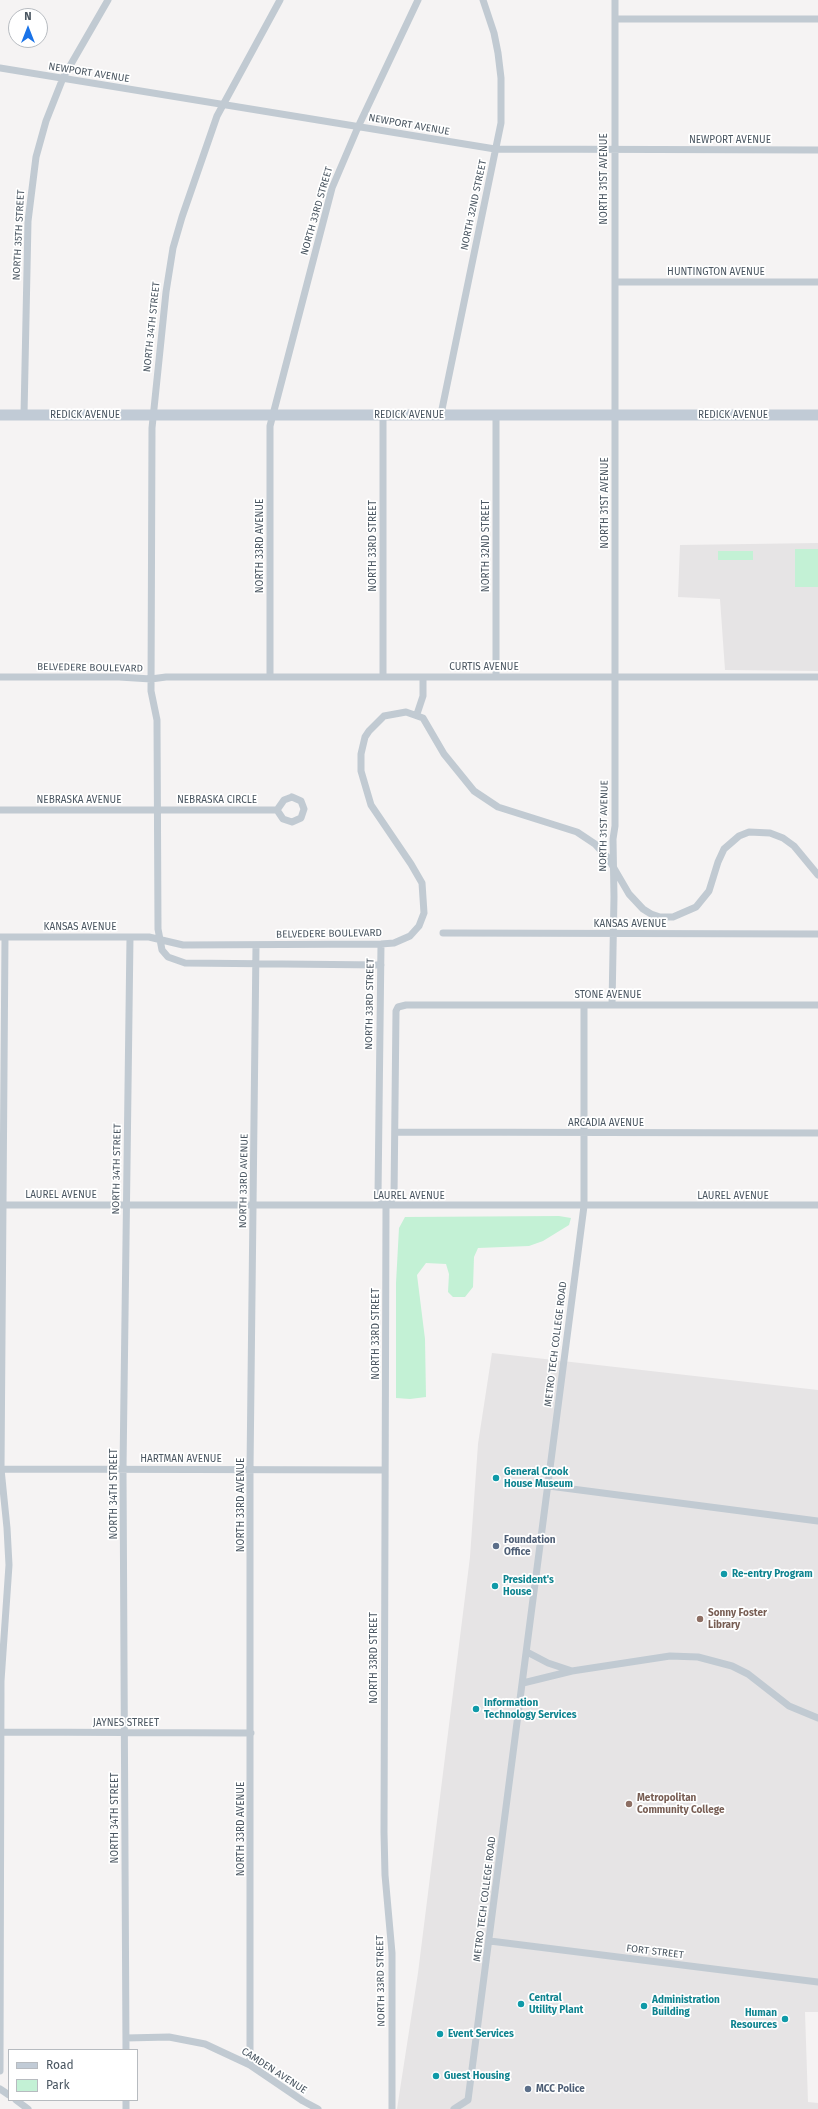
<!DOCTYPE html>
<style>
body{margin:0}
#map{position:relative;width:818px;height:2109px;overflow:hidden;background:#f5f3f3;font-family:"Fira Sans",sans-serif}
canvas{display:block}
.legend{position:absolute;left:8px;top:2049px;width:130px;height:52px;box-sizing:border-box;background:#fff;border:1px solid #b7bbc0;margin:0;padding:5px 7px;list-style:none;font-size:12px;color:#4a5661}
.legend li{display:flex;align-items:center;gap:8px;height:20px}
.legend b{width:20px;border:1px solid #b7bbc0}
.north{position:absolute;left:8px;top:8px;width:40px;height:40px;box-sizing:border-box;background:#fff;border:1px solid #b7bbc0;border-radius:50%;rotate:0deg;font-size:11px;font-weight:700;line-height:16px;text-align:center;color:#4a5661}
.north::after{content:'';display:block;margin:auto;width:14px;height:18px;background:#1a73e8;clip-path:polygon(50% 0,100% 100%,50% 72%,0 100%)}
</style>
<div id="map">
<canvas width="818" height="2109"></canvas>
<ul class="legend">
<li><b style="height:5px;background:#c1cbd6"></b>Road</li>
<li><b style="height:11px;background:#c3f1d5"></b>Park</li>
</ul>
<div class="north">N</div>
</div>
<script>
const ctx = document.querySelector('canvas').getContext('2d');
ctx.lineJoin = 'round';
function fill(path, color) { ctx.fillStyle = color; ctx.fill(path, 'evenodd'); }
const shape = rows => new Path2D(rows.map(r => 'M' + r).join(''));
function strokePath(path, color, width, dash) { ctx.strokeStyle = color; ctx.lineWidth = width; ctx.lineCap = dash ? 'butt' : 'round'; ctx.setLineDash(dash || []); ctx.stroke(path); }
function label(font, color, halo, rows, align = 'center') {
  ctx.font = font + ' "Fira Sans",sans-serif'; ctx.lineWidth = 3.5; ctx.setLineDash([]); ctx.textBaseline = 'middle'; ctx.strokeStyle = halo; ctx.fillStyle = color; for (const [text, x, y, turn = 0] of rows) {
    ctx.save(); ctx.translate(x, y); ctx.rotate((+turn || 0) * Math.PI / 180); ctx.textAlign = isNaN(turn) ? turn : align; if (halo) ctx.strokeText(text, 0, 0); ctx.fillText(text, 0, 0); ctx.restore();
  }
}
const education = shape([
 [818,543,818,671,725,670,720,599,678,597,680,545],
 [492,1353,818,1390,818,2012,805,2012,808,2102,818,2103,818,2109,397,2109,418,1973,470,1557,478,1444]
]);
const green = shape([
 [795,549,818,549,818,587,795,587],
 [718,551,753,551,753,560,718,560],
 [559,1216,571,1218,569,1225,543,1241,529,1246,478,1248,474,1257,473,1287,465,1297,453,1297,448,1292,449,1274,446,1264,426,1263,417,1275,425,1339,426,1397,410,1399,396,1398,396,1283,399,1228,405,1217]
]);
const street = shape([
 [280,0,217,116,182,217,173,248,166,292,152,428,151,691,157,720,158,929,162,950,168,957,185,963,381,965],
 [615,19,818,19],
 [0,68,495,149,818,150],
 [615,282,818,282],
 [441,414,501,123,501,78,498,53,494,33,483,0],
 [24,415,28,221,36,157,46,121,63,78,108,0],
 [0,677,119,677,151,679,166,677,818,677],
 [270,677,270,426,332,188,358,127,418,0],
 [383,677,383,415],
 [496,677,496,414],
 [417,714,423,696,423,677],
 [292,797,301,801,304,809,301,818,292,822,283,819,277,810,284,800,292,797],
 [0,810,277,810],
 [443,933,818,934],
 [0,937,149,937,183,945,381,944,394,943,410,936,419,926,424,913,422,883,411,864,371,805,361,771,361,754,365,737,369,731,384,716,406,712,423,718,444,754,474,791,498,807,577,832,595,844,608,858,629,894,643,909,651,914,660,917,673,917,696,907,709,891,718,862,724,849,739,836,749,832,770,833,783,838,794,846,818,875],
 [381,944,378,1195,386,1206],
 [612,1005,614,897,613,839,615,826,615,0],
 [395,1132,818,1133],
 [0,1205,818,1205],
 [0,1469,385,1470],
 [549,1486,818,1521],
 [527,1652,548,1663,572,1671],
 [523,1683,572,1671,670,1656,698,1657,732,1666,748,1674,789,1706,818,1718],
 [0,1732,251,1733],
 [490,1941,818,1982],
 [126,2038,169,2037,205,2044,250,2065,303,2101,318,2109],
 [126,2050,123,1468,130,937],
 [250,2065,250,1469,256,945],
 [0,2071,1,1681,9,1565,7,1528,1,1469,5,937],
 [0,2089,9,2095],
 [16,2100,28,2109],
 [126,2109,126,2100],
 [392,2109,392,1953,385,1875,384,1832,386,1206,394,1197,396,1011,398,1007,406,1005,818,1005],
 [454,2109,468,2100,584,1206,584,1005]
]);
const secondary = shape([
 [0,415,818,415]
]);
const markers = [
 [496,1478,4,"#0f9aa8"],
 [496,1546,4,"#5c6f8a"],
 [724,1574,4,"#0f9aa8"],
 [495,1586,4,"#0f9aa8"],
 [700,1619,4,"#8d6e63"],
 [476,1709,4,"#0f9aa8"],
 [629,1804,4,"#8d6e63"],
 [521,2004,4,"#0f9aa8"],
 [644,2006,4,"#0f9aa8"],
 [785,2019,4,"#0f9aa8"],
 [440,2034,4,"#0f9aa8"],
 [436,2076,4,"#0f9aa8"],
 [528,2089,4,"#5c6f8a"]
];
const streetNames = [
 ["NEWPORT AVENUE",89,73,9],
 ["NEWPORT AVENUE",409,125,10],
 ["NEWPORT AVENUE",730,140],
 ["NORTH 31ST AVENUE",604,179,-90],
 ["NORTH 32ND STREET",474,205,-78],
 ["NORTH 33RD STREET",317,211,-74],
 ["NORTH 35TH STREET",19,235,-87],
 ["HUNTINGTON AVENUE",716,272],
 ["NORTH 34TH STREET",152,327,-84],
 ["REDICK AVENUE",85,415],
 ["REDICK AVENUE",409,415],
 ["REDICK AVENUE",733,415],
 ["NORTH 31ST AVENUE",605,503,-90],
 ["NORTH 33RD AVENUE",260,546,-90],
 ["NORTH 33RD STREET",373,546,-90],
 ["NORTH 32ND STREET",486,546,-90],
 ["CURTIS AVENUE",484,667],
 ["BELVEDERE BOULEVARD",90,668,1],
 ["NEBRASKA AVENUE",79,800],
 ["NEBRASKA CIRCLE",217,800],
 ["NORTH 31ST AVENUE",604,826,-89],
 ["KANSAS AVENUE",630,924],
 ["KANSAS AVENUE",80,927],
 ["BELVEDERE BOULEVARD",329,934,-1],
 ["STONE AVENUE",608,995],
 ["NORTH 33RD STREET",370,1004,-89],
 ["ARCADIA AVENUE",606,1123],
 ["NORTH 34TH STREET",117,1169,-89],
 ["NORTH 33RD AVENUE",244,1181,-89],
 ["LAUREL AVENUE",61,1195],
 ["LAUREL AVENUE",409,1196],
 ["LAUREL AVENUE",733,1196],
 ["NORTH 33RD STREET",376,1334,-90],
 ["METRO TECH COLLEGE ROAD",556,1344,-83],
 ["HARTMAN AVENUE",181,1459],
 ["NORTH 34TH STREET",114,1494,-90],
 ["NORTH 33RD AVENUE",241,1505,-90],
 ["NORTH 33RD STREET",374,1658,-90],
 ["JAYNES STREET",126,1723],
 ["NORTH 34TH STREET",115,1818,-90],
 ["NORTH 33RD AVENUE",241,1829,-90],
 ["METRO TECH COLLEGE ROAD",485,1899,-83],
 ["FORT STREET",655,1952,7],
 ["NORTH 33RD STREET",381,1981,-91],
 ["CAMDEN AVENUE",274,2071,33]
];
const cultureNames = [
 ["General Crook",504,1472],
 ["House Museum",504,1484],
 ["Re-entry Program",732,1574],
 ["President's",503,1580],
 ["House",503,1592],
 ["Information",484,1703],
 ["Technology Services",484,1715],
 ["Central",529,1998],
 ["Utility Plant",529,2010],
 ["Administration",652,2000],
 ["Building",652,2012],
 ["Human",777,2013,"right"],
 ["Resources",777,2025,"right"],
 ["Event Services",448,2034],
 ["Guest Housing",444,2076]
];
const serviceNames = [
 ["Foundation",504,1540],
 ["Office",504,1552],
 ["MCC Police",536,2089]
];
const educationNames = [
 ["Sonny Foster",708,1613],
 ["Library",708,1625],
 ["Metropolitan",637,1798],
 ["Community College",637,1810]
];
fill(education, '#e6e4e5');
fill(green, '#c3f1d5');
strokePath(street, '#c1cad2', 7);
strokePath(secondary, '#c1cbd6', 11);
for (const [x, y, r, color] of markers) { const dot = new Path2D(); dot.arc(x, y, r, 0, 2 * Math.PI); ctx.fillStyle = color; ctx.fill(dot); strokePath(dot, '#fff', 1.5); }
label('10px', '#4a5661', '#fff', streetNames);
label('bold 10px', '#0d838f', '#fff', cultureNames, 'left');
label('bold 10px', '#4e5e75', '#fff', serviceNames, 'left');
label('bold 10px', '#785e54', '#fff', educationNames, 'left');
</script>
